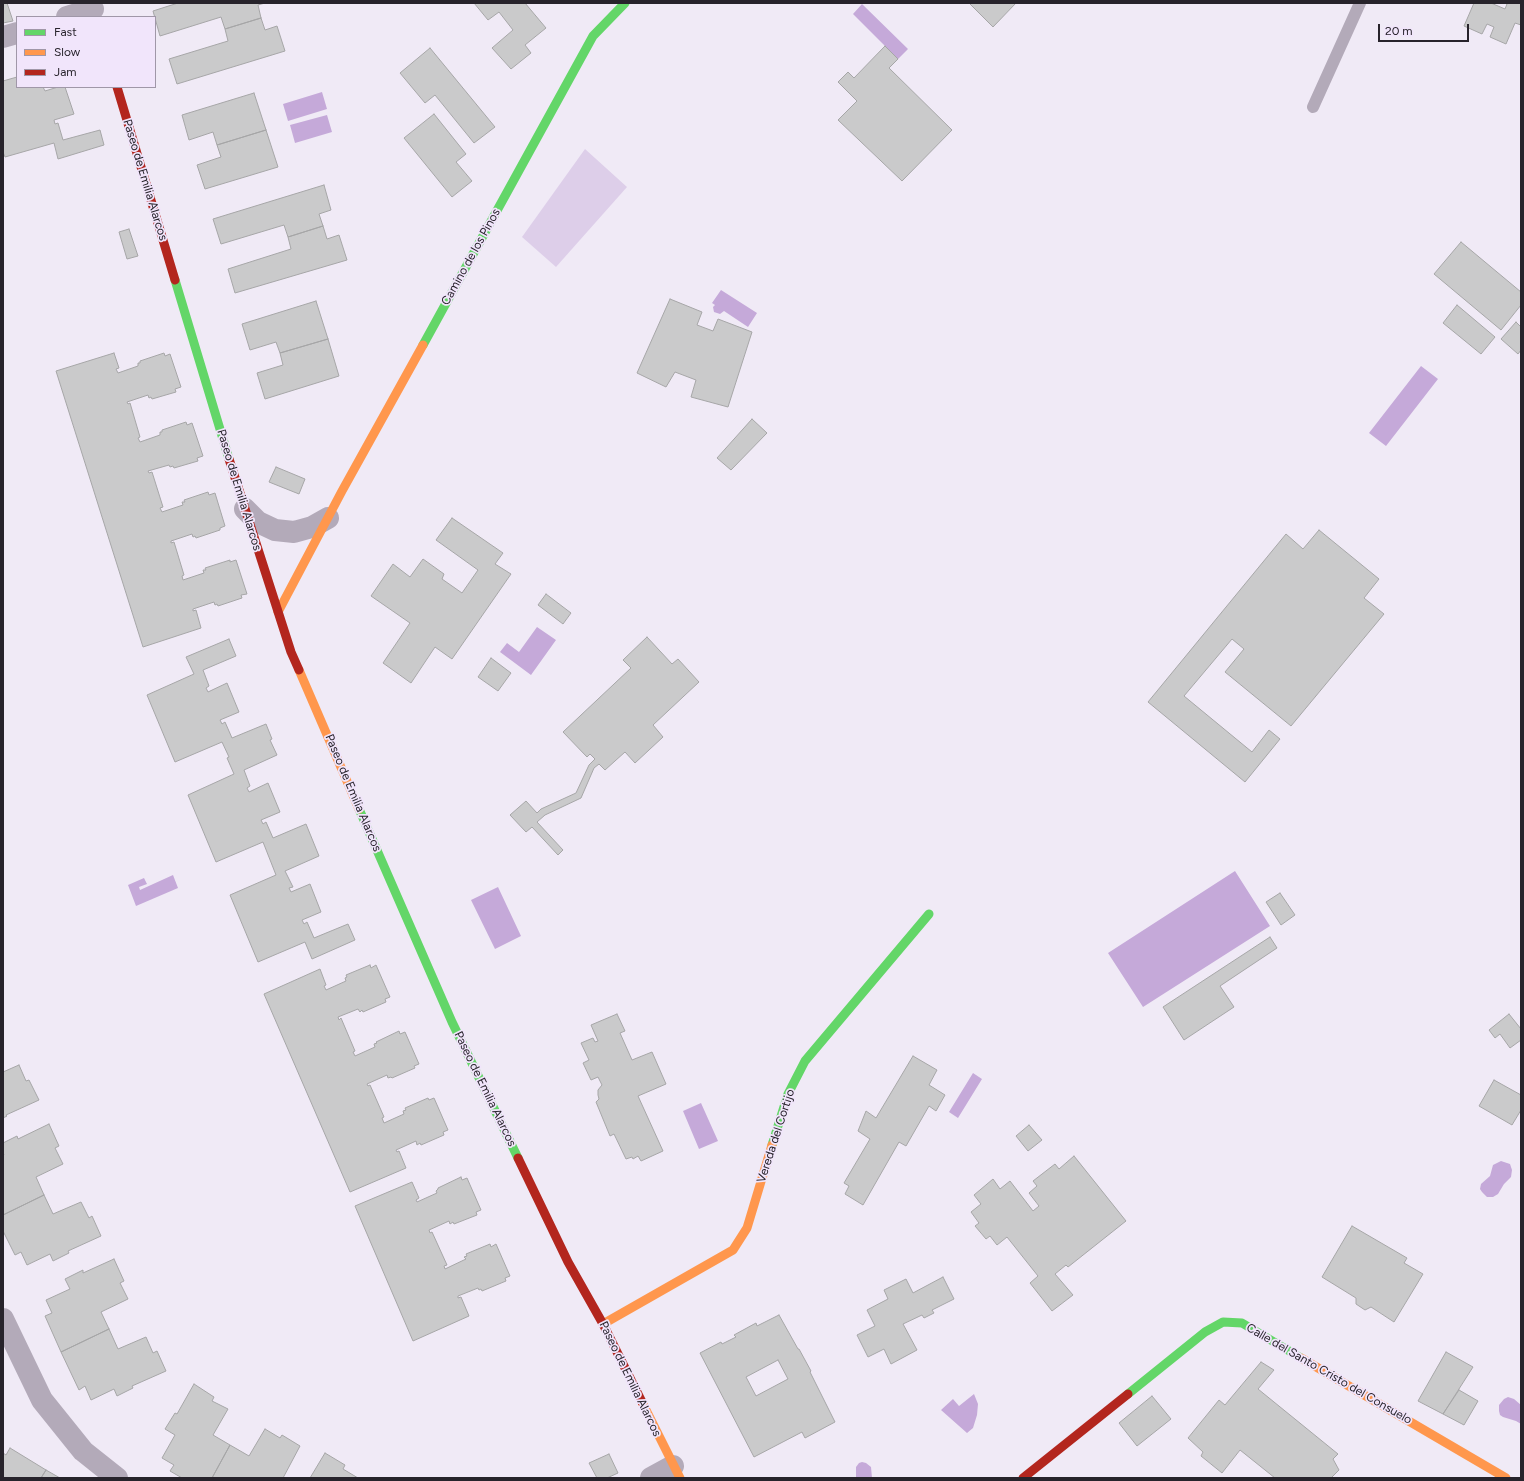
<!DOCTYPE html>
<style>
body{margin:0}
#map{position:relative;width:1524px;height:1481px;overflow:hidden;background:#f0eaf6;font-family:Figtree,sans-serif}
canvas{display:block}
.frame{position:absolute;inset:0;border:4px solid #27232b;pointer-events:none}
.legend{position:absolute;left:16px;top:16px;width:140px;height:72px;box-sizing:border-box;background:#f1e5fb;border:1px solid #a097a8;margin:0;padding:5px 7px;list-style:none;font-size:12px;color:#27232b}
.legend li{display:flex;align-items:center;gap:8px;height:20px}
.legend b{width:20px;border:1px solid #a097a8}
.scale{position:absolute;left:1378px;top:24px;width:91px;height:18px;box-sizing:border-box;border:2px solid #27232b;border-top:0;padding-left:5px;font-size:12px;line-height:14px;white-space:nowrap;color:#27232b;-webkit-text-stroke:3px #f1e5fb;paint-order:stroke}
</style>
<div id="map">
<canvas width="1524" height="1481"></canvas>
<div class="frame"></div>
<ul class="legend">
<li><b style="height:5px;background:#63d668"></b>Fast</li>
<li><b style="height:5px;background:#ff974d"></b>Slow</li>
<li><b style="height:5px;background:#b3261e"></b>Jam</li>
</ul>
<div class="scale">20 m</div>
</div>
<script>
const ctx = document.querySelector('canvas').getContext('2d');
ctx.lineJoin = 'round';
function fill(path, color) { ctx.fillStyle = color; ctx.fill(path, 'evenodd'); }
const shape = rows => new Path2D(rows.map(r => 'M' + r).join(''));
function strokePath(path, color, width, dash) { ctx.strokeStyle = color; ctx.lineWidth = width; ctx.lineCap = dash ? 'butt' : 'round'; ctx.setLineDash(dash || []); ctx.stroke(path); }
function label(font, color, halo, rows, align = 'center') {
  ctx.font = font + ' Figtree,sans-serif'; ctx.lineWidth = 3.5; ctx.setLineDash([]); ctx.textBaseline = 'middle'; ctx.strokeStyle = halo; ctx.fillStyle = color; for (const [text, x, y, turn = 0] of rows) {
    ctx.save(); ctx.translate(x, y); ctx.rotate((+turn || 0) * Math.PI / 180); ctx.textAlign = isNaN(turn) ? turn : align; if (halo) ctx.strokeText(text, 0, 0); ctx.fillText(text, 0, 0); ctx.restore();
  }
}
const green = shape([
 [585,149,627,187,556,267,522,237]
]);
const water = shape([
 [862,4,908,49,898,59,853,14],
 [322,92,327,109,288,121,283,104],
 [327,115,332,132,295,143,290,125],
 [721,290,757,313,748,327,724,311,720,314,714,312,713,307,715,305,712,303],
 [1421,366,1438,379,1386,446,1369,433],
 [537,627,556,640,531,675,500,652,507,643,519,652],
 [1235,871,1270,926,1143,1007,1108,953],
 [173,875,178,888,136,906,128,885,144,878,147,884,139,887,140,890],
 [498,887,521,936,495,949,471,900],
 [973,1073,982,1079,958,1118,949,1112],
 [701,1103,718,1141,699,1149,683,1111],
 [1501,1161,1510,1164,1512,1170,1511,1177,1504,1184,1498,1194,1493,1197,1487,1197,1482,1192,1480,1189,1481,1184,1490,1176,1493,1165],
 [974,1394,978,1404,977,1415,973,1428,967,1433,941,1410,953,1399,959,1406],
 [1508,1397,1514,1399,1521,1405,1521,1424,1516,1421,1503,1417,1500,1415,1499,1411,1499,1405,1504,1399],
 [862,1462,866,1463,871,1467,872,1478,856,1478,856,1467,859,1463]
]);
const building = shape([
 [3,3,7,3,13,21,3,23,3,3],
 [178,3,265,3,258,5,261,18,225,29,221,17,160,36,153,11,178,3],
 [474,3,525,3,546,28,525,45,531,53,511,69,492,48,513,30,499,12,488,20,474,3],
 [969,3,1016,3,993,27,969,3],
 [1474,3,1491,3,1505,9,1507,4,1504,3,1521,3,1521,25,1515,23,1506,44,1490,37,1494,27,1487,24,1482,34,1464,26,1474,3],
 [261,18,265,30,277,26,285,51,177,84,169,59,228,41,225,29,261,18],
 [885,46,898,59,889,68,952,130,902,181,838,120,857,101,838,82,848,72,854,78,885,46],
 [430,48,495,127,474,143,435,95,425,103,400,73,430,48],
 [17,77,17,87,43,87,45,91,58,87,65,87,74,114,54,120,55,124,58,123,63,140,100,130,104,145,58,159,54,143,5,157,3,152,3,81,17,77],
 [254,93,266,130,217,145,213,132,189,140,182,115,254,93],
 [434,114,466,154,456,162,472,181,452,197,404,138,434,114],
 [266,130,278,167,205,189,197,165,221,157,217,145,266,130],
 [324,185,331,210,319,214,323,226,288,237,284,225,221,244,213,219,324,185],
 [323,226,327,239,339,235,347,260,235,293,228,269,291,249,288,237,323,226],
 [129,229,138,256,127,259,119,232,129,229],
 [1461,242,1521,292,1521,305,1501,330,1434,274,1461,242],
 [670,299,702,312,697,325,713,331,718,319,752,332,728,407,691,397,696,380,675,372,666,387,637,373,670,299],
 [316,301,328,339,280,353,276,342,250,350,242,324,316,301],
 [1457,305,1495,337,1481,354,1443,323,1457,305],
 [1516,322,1521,327,1521,350,1518,354,1501,339,1516,322],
 [328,339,339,376,265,399,257,373,283,365,280,353,328,339],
 [114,353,119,368,116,369,118,373,138,366,138,363,140,363,140,361,164,353,165,356,170,354,181,387,175,389,176,392,152,399,151,397,149,398,148,395,127,402,128,404,130,403,140,437,138,438,140,442,160,435,160,432,162,432,162,430,186,422,187,425,192,423,203,456,197,458,198,461,174,468,173,466,170,467,169,465,148,471,149,473,152,472,163,507,160,508,162,512,183,505,182,502,185,502,184,500,208,492,209,495,215,493,225,526,220,528,220,530,196,538,195,536,193,537,192,534,171,541,171,543,174,542,184,575,182,576,183,580,204,573,203,570,206,570,205,568,230,560,230,562,236,560,247,594,241,595,242,598,218,606,217,604,215,605,214,602,193,609,193,611,196,610,201,628,143,647,56,371,114,353],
 [752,419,767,433,731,470,717,458,752,419],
 [276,467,305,479,299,494,269,482,276,467],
 [452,518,503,553,495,564,511,574,452,659,435,647,411,683,383,663,410,623,371,596,393,564,410,577,423,559,444,574,442,579,462,593,478,570,436,540,452,518],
 [1319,530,1379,579,1364,598,1384,614,1291,726,1225,672,1244,649,1232,639,1184,696,1252,752,1269,730,1280,739,1245,782,1148,702,1286,534,1303,549,1319,530],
 [546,594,571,613,563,624,538,605,546,594],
 [647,637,672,664,678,659,699,682,653,725,663,737,635,763,625,752,605,770,599,764,594,768,581,798,545,815,537,822,563,850,558,855,532,827,526,832,510,815,526,801,537,813,541,809,576,793,589,765,595,759,590,754,587,757,563,732,631,668,623,660,647,637],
 [229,639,236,656,203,670,209,686,206,688,208,692,227,683,239,712,220,720,222,724,225,722,232,738,266,724,272,739,270,740,277,755,244,770,250,786,247,788,249,792,268,783,280,812,261,820,263,824,266,822,273,838,306,824,319,856,285,871,293,887,289,888,291,892,310,884,321,912,302,920,304,924,307,922,314,938,348,924,355,940,312,959,305,942,258,962,230,895,276,875,263,842,216,862,188,795,234,774,227,758,229,757,222,742,175,762,147,695,194,674,186,657,229,639],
 [491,658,511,673,498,691,478,677,491,658],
 [1280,893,1295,915,1281,925,1266,902,1280,893],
 [1270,937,1277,948,1220,986,1234,1007,1184,1040,1163,1007,1270,937],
 [370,965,371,968,376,965,390,997,385,999,386,1002,363,1012,362,1010,360,1012,358,1009,338,1017,339,1020,341,1018,355,1051,353,1052,355,1056,375,1047,374,1044,377,1043,376,1042,399,1031,400,1034,405,1032,419,1064,414,1066,415,1068,392,1078,391,1077,388,1078,387,1075,367,1084,368,1086,370,1085,384,1117,382,1118,384,1123,404,1114,403,1111,406,1110,405,1108,428,1098,429,1100,434,1098,448,1130,443,1132,444,1135,421,1145,420,1143,417,1145,416,1141,396,1150,397,1152,399,1151,406,1168,350,1192,264,994,320,969,326,985,324,986,326,990,346,981,345,978,347,977,346,975,370,965],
 [617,1014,625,1031,620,1033,632,1060,652,1052,666,1084,638,1096,663,1151,641,1161,638,1156,633,1159,632,1157,626,1159,614,1134,610,1136,596,1102,599,1099,598,1095,598,1090,602,1085,598,1077,591,1080,583,1063,589,1060,581,1043,593,1038,595,1042,598,1041,591,1025,617,1014],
 [1509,1014,1521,1029,1521,1040,1510,1048,1500,1034,1495,1038,1489,1030,1509,1014],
 [913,1056,937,1070,929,1085,945,1095,936,1111,929,1106,906,1146,899,1142,863,1205,845,1194,849,1186,844,1183,870,1139,858,1131,866,1111,876,1118,913,1056],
 [19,1065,26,1081,29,1080,39,1100,6,1115,7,1116,3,1118,3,1072,19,1065],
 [1494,1080,1521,1095,1521,1110,1512,1125,1479,1106,1494,1080],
 [49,1124,59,1146,55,1148,63,1164,36,1177,44,1195,3,1215,3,1156,4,1155,3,1152,3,1143,17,1136,18,1139,49,1124],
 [1029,1125,1042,1140,1028,1151,1016,1136,1029,1125],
 [1074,1156,1126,1221,1068,1267,1066,1265,1055,1274,1073,1295,1052,1311,1030,1283,1038,1276,1007,1237,997,1245,990,1236,986,1239,975,1226,979,1223,971,1212,981,1204,974,1195,993,1179,1000,1189,1010,1181,1033,1211,1039,1206,1029,1193,1037,1186,1033,1181,1055,1164,1059,1169,1074,1156],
 [461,1177,462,1180,467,1178,481,1210,476,1212,477,1215,454,1224,453,1222,450,1224,449,1221,429,1230,430,1233,432,1232,447,1265,444,1266,445,1269,466,1259,464,1257,467,1256,466,1254,490,1244,491,1247,496,1244,510,1276,505,1278,506,1281,482,1291,481,1289,479,1290,478,1288,458,1296,458,1298,461,1297,469,1316,413,1341,355,1206,412,1182,419,1198,416,1200,417,1202,437,1193,436,1191,438,1189,438,1188,461,1177],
 [44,1195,53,1214,81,1202,89,1218,92,1216,101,1236,68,1251,69,1253,53,1261,50,1254,27,1265,21,1252,15,1255,3,1231,3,1215,44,1195],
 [1352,1226,1407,1258,1404,1263,1423,1274,1394,1322,1371,1307,1365,1310,1356,1304,1356,1298,1322,1277,1352,1226],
 [114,1259,124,1281,120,1283,128,1299,101,1312,109,1329,61,1352,45,1316,52,1313,46,1300,70,1289,65,1279,83,1270,83,1273,114,1259],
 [943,1277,954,1299,932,1310,934,1313,924,1318,922,1315,903,1324,917,1350,891,1364,884,1349,868,1357,857,1335,875,1326,867,1310,888,1299,884,1290,906,1279,913,1293,943,1277],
 [779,1315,798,1349,799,1349,811,1371,810,1372,835,1422,805,1438,802,1432,754,1457,700,1353,721,1342,722,1344,736,1337,734,1335,756,1323,757,1326,779,1315],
 [778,1360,788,1379,756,1396,746,1377,778,1360],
 [109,1329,118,1349,146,1337,153,1353,157,1351,166,1371,132,1386,133,1388,117,1396,114,1389,91,1400,85,1386,79,1390,61,1352,109,1329],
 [1446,1352,1473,1367,1443,1414,1418,1401,1446,1352],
 [1261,1362,1274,1370,1258,1389,1338,1454,1333,1459,1339,1470,1331,1478,1275,1478,1240,1450,1222,1473,1201,1456,1203,1452,1188,1438,1219,1400,1225,1405,1261,1362],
 [194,1384,214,1397,212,1401,228,1409,213,1435,230,1445,212,1478,182,1478,170,1471,174,1465,162,1458,175,1435,165,1429,175,1413,177,1414,194,1384],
 [1459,1390,1478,1401,1464,1425,1443,1414,1459,1390],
 [1152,1396,1171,1419,1137,1446,1119,1423,1152,1396],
 [265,1429,280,1438,282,1435,300,1446,283,1478,212,1478,230,1445,249,1456,265,1429],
 [10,1448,46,1470,41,1478,3,1478,3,1453,6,1455,10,1448],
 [325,1453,345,1465,343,1469,358,1478,310,1478,325,1453],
 [609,1454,618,1473,607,1478,597,1478,589,1463,609,1454],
 [46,1470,60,1478,41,1478,46,1470]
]);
const lane = shape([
 [1313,107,1360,3]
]);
const street = shape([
 [67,17,93,9],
 [3,37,17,33],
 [245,509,258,522,275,530,294,532,312,527,328,518],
 [3,1319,42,1400,83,1451,117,1478],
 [651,1478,673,1466]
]);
const fast = shape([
 [175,280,229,459],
 [423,345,593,36,625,3],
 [359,809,452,1022,518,1158],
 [772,1145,788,1094,805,1061,929,914],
 [1128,1394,1205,1332,1223,1322,1242,1323,1301,1358]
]);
const slow = shape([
 [278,612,342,491,423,345],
 [299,670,359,809],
 [603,1324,733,1250,747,1228,772,1145],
 [1301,1358,1506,1478],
 [642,1402,680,1478]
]);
const jam = shape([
 [117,87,175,280],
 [229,459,291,652,299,670],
 [518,1158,568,1262,603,1324,642,1402],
 [1023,1478,1128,1394]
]);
const streetNames = [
 ["Paseo de Emilia Alarcos",145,180,73],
 ["Camino de los Pinos",471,257,-61],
 ["Paseo de Emilia Alarcos",239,490,73],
 ["Paseo de Emilia Alarcos",353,793,67],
 ["Paseo de Emilia Alarcos",485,1089,64],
 ["Vereda del Cortijo",776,1136,-72],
 ["Calle del Santo Cristo del Consuelo",1329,1374,30],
 ["Paseo de Emilia Alarcos",630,1379,64]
];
fill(green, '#ddcee9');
fill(water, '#c5a9d9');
fill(building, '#cacacb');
strokePath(building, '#a6a6a7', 1);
strokePath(lane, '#b3aab9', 12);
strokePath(street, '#b3aab9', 22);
strokePath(fast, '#63d668', 9);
strokePath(slow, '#ff974d', 9);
strokePath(jam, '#b3261e', 9);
label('12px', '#27232b', '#f1e5fb', streetNames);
</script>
